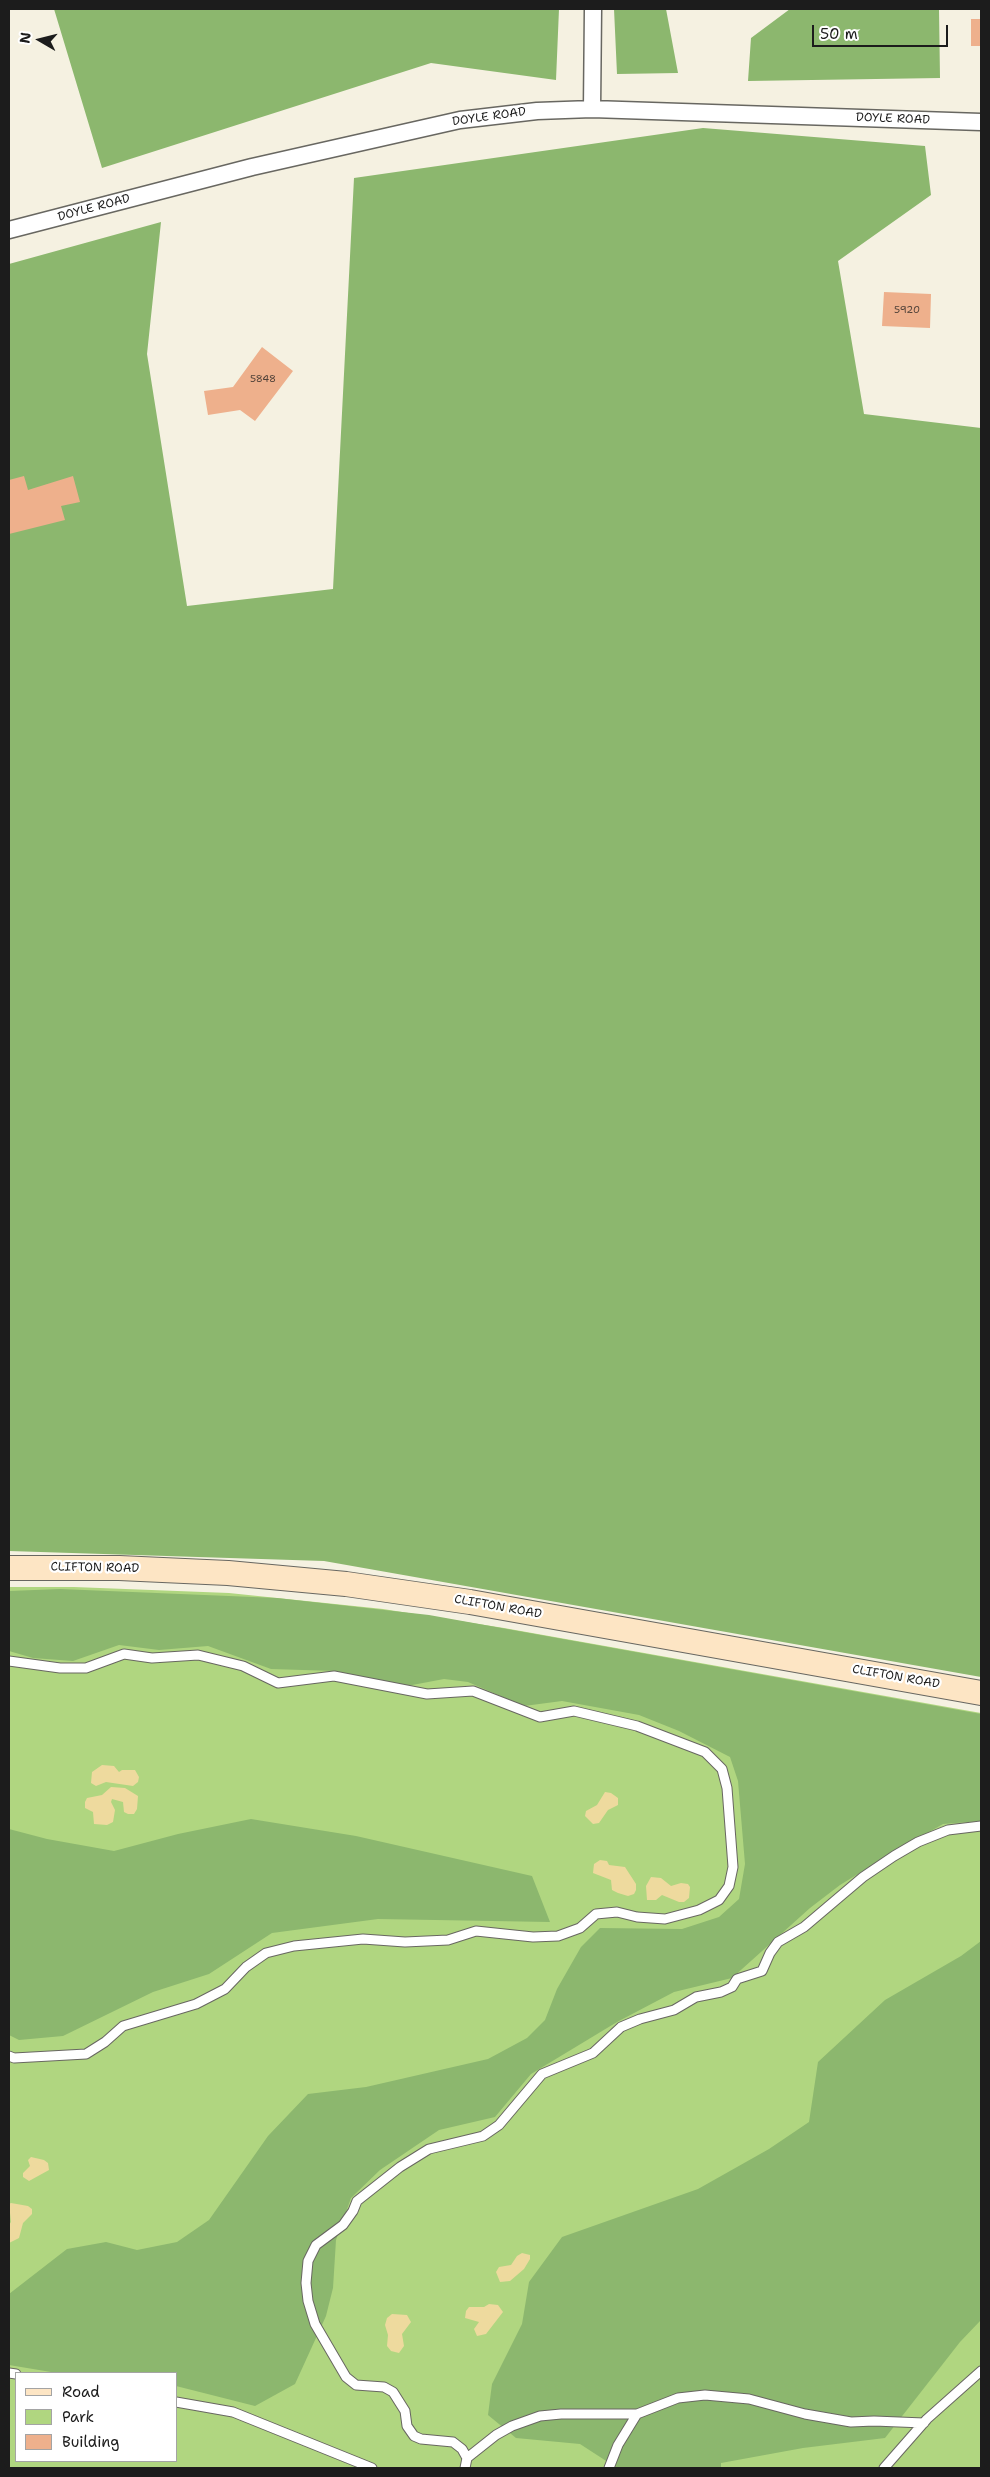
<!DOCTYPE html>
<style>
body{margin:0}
#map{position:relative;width:990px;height:2477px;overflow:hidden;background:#f5f1e1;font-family:"Shantell Sans",sans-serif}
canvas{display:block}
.frame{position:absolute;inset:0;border:10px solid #1c1c1c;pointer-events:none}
.legend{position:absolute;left:15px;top:2372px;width:162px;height:90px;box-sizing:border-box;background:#fff;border:1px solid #a4a4a4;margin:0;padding:6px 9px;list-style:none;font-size:15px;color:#1c1c1c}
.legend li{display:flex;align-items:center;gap:10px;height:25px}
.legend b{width:25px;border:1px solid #a4a4a4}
.north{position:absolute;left:15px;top:15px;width:50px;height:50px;-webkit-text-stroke:4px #fff;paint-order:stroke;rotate:278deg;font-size:14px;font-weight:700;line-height:20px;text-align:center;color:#1c1c1c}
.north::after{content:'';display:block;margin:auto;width:18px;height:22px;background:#1c1c1c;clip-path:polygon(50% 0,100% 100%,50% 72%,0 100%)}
.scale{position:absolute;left:812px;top:25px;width:136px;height:22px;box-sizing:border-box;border:2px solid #1c1c1c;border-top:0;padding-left:6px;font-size:15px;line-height:18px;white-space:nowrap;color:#1c1c1c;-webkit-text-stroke:4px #fff;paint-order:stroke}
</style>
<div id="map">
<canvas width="990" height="2477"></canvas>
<div class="frame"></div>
<ul class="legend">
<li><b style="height:6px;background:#fde5c4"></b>Road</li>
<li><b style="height:14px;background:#b0d680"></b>Park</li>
<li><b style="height:14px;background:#eeb08c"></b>Building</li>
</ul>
<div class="north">N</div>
<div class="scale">50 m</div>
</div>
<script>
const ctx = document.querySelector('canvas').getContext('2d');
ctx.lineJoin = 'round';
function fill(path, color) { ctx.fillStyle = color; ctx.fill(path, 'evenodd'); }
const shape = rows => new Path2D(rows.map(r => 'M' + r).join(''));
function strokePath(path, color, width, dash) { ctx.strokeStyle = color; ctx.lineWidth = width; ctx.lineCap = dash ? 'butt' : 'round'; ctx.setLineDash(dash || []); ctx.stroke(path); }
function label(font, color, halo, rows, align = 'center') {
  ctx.font = font + ' "Shantell Sans",sans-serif'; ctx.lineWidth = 4.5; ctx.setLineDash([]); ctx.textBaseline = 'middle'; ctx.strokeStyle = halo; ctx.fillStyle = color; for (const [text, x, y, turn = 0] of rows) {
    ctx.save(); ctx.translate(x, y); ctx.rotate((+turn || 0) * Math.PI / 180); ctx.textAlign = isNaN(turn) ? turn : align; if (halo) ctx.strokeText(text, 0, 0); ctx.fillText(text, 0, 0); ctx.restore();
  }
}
const green = shape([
 [9,1587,74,1587,229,1593,383,1609,504,1628,981,1713,981,2468,9,2468],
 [16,2373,176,2373,176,2461,16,2461]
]);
const forest = shape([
 [54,9,559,9,556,80,431,63,102,168],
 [614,9,666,9,678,73,617,74],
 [790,9,939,9,940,78,748,81,751,38],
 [703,128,925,146,931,195,838,261,864,414,981,428,981,1677,324,1561,9,1551,9,264,161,222,147,354,187,606,333,589,354,178],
 [60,1589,277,1598,429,1615,981,1714,981,1821,943,1824,884,1858,840,1885,810,1908,732,1978,674,1992,617,2022,531,2074,495,2117,439,2130,380,2170,351,2198,336,2240,333,2288,326,2316,295,2384,255,2406,176,2386,176,2373,57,2373,9,2365,9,2294,67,2249,106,2242,137,2250,177,2242,209,2220,268,2136,308,2094,366,2087,488,2059,527,2038,545,2020,557,1989,581,1947,600,1928,682,1929,719,1917,739,1899,745,1864,738,1781,730,1757,679,1731,639,1715,562,1701,524,1706,468,1682,444,1679,407,1686,335,1671,271,1669,208,1646,159,1650,119,1645,73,1661,33,1658,9,1651,9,1591],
 [251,1819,356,1836,532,1876,550,1922,378,1919,272,1933,209,1974,153,1992,63,2036,19,2040,9,2035,9,1829,47,1839,114,1851,178,1834],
 [981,1941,981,2320,960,2342,885,2438,803,2448,721,2463,721,2468,617,2468,580,2444,516,2438,488,2415,492,2384,522,2324,529,2282,562,2237,698,2189,769,2149,809,2122,818,2062,885,2000,961,1956]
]);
const sand = shape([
 [102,1765,114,1766,119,1772,122,1770,135,1770,139,1777,138,1782,133,1786,106,1782,96,1786,91,1783,92,1772],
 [111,1787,125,1788,138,1796,137,1809,134,1814,128,1814,124,1812,123,1802,112,1799,111,1802,115,1810,113,1822,107,1825,94,1824,93,1812,85,1808,85,1802,87,1798,102,1795],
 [605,1792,611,1793,618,1798,618,1805,608,1810,599,1823,593,1824,585,1816,586,1811,597,1805],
 [600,1860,607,1861,609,1865,625,1867,636,1884,636,1890,634,1894,628,1896,618,1893,612,1890,611,1880,593,1873,594,1864],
 [651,1877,661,1878,671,1886,681,1883,688,1884,690,1887,689,1898,684,1902,679,1902,662,1895,656,1900,647,1900,646,1886],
 [31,2157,44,2160,48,2163,49,2170,29,2181,23,2177,23,2173,30,2166,28,2160],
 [11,2203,28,2206,32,2209,32,2214,23,2223,19,2238,9,2243,9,2225,11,2222,9,2204],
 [522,2253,530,2255,530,2259,524,2269,510,2281,500,2282,496,2272,499,2267,511,2265,517,2256],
 [489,2304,498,2305,503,2312,486,2334,477,2336,474,2329,479,2322,465,2318,466,2311,469,2307,484,2307],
 [392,2314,407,2315,411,2322,402,2334,404,2346,399,2353,391,2351,387,2346,388,2335,385,2325,387,2318]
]);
const building = shape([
 [971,19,981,19,981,46,971,46],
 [884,292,931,294,930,328,882,326],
 [262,347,293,371,255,421,240,410,208,415,204,391,233,387],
 [24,476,28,490,73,476,80,502,61,506,65,520,9,534,9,480]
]);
const lane = shape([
 [9,1661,60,1668,86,1668,124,1654,152,1658,198,1655,243,1666,278,1683,334,1676,427,1694,473,1691,540,1717,574,1711,637,1726,705,1752,722,1769,727,1788,733,1867,729,1886,719,1900,699,1910,665,1919,637,1917,617,1912,596,1914,580,1928,558,1936,533,1937,476,1931,448,1940,405,1942,363,1939,294,1946,266,1953,246,1967,225,1989,196,2004,123,2026,105,2042,86,2054,14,2058,9,2056],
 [9,2373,16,2374],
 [176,2402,233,2412,372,2468],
 [467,2458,496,2435,512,2426,540,2416,561,2414,637,2414,678,2398,705,2395,749,2399,805,2414,851,2422,874,2421,924,2423],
 [465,2468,467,2458,462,2449,453,2442,421,2439,414,2436,407,2426,405,2411,393,2392,384,2387,356,2385,346,2377,315,2324,308,2301,306,2283,308,2261,316,2245,343,2225,353,2211,357,2201,400,2167,429,2149,483,2136,499,2125,542,2074,593,2053,621,2027,640,2019,674,2010,696,1997,721,1992,732,1987,737,1979,762,1971,770,1953,778,1942,804,1927,863,1877,894,1856,918,1842,948,1830,981,1826],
 [609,2468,618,2445,637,2414],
 [884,2468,927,2419,981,2371]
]);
const street = shape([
 [592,109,593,9],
 [9,230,252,167,460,120,537,111,592,109,981,122]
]);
const secondary = shape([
 [9,1568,119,1568,228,1573,346,1584,470,1602,981,1693]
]);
const numberNames = [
 ["5920",907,310],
 ["5848",263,379]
];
const streetNames = [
 ["DOYLE ROAD",489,117,-8],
 ["DOYLE ROAD",893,119,2],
 ["DOYLE ROAD",94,208,-15],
 ["CLIFTON ROAD",95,1568,1],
 ["CLIFTON ROAD",498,1607,10],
 ["CLIFTON ROAD",896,1677,10]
];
fill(green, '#b0d680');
fill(forest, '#8cb76e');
fill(sand, '#eeda9e');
fill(building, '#eeb08c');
strokePath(lane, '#686761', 11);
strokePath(street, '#686761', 19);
strokePath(secondary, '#686761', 26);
strokePath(lane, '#fff', 9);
strokePath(street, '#fff', 16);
strokePath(secondary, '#fde5c4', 24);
label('10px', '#504138', null, numberNames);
label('12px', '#1c1c1c', '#fff', streetNames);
</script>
